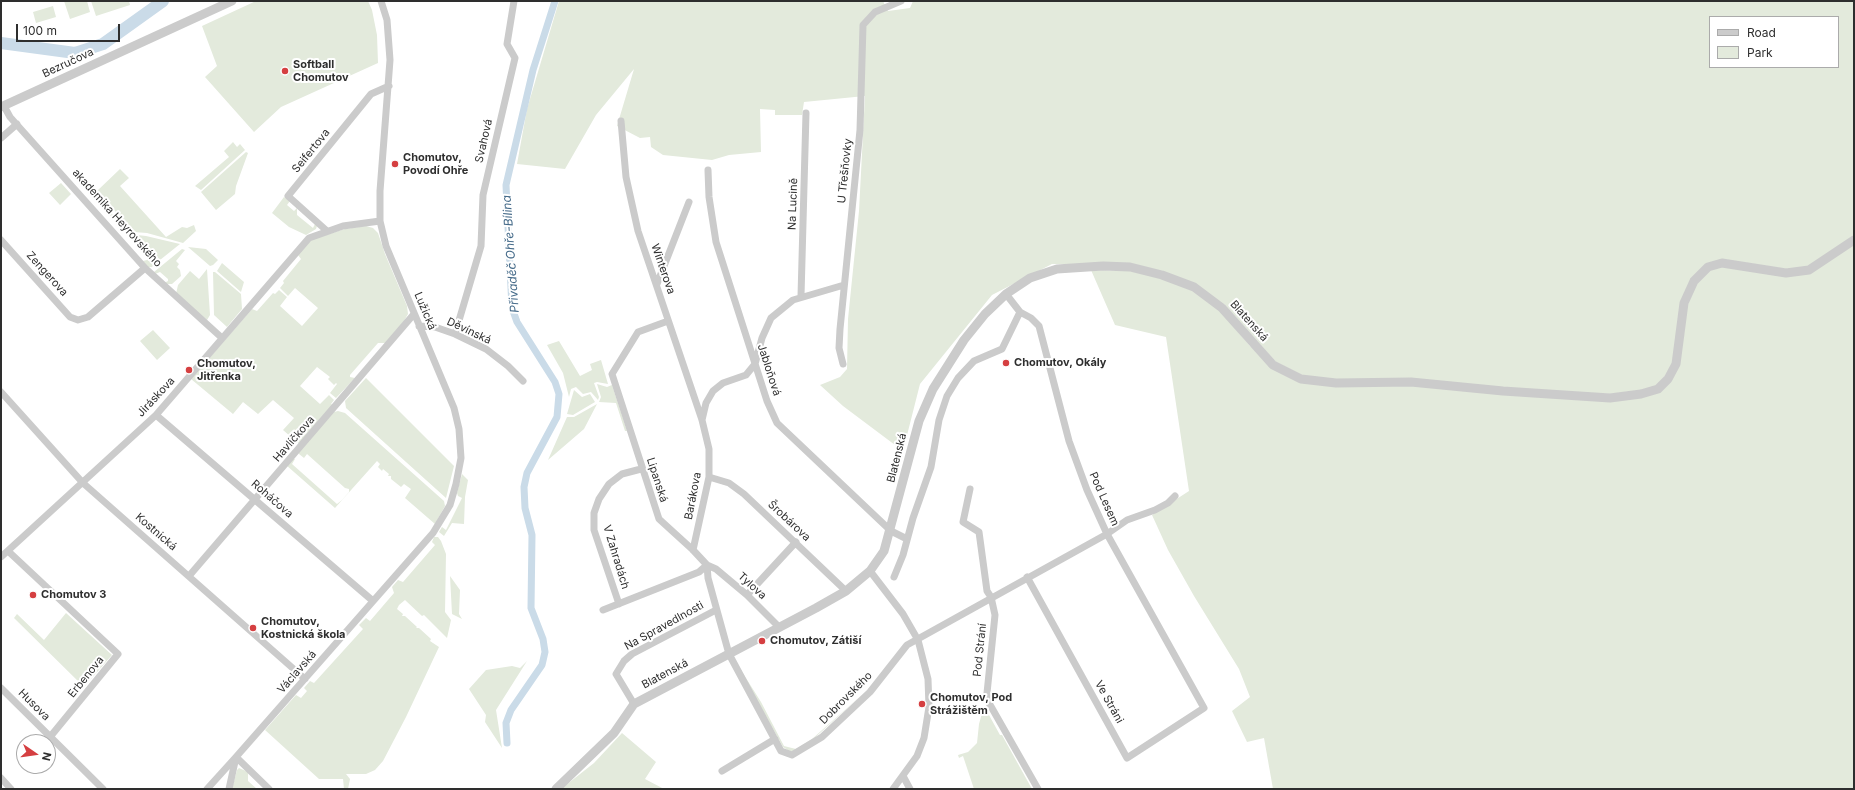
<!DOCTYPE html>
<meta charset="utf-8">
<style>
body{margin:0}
#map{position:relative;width:1855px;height:790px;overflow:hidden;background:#fff;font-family:Inter,sans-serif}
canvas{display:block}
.frame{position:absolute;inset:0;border:2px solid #2e2e2e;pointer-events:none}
.legend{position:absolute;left:1709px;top:16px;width:130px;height:52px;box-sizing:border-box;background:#fff;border:1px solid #ababab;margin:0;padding:5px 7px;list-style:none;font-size:12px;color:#2e2e2e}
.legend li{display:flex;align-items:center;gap:8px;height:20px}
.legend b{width:20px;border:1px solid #ababab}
.north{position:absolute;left:16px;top:734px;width:40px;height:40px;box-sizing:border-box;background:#fff;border:1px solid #ababab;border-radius:50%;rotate:103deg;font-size:11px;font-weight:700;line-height:16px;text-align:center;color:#2e2e2e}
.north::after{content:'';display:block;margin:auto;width:14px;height:18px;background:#d53f41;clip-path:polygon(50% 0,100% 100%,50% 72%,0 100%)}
.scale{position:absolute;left:16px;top:24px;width:104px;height:18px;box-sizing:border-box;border:2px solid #2e2e2e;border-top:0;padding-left:5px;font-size:12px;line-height:14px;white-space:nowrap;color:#2e2e2e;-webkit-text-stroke:3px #fff;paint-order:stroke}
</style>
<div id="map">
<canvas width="1855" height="790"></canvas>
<div class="frame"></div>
<ul class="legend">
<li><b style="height:5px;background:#cbcbcb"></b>Road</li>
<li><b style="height:11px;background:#e3eadc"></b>Park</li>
</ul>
<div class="north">N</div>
<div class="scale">100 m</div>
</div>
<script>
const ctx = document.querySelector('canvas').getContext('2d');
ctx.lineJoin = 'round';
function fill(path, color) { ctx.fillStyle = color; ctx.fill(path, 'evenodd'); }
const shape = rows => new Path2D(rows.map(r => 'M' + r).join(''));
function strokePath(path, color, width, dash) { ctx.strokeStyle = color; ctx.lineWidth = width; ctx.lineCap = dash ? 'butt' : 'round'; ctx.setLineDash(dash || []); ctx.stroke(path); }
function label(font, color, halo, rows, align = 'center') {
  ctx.font = font + ' Inter,sans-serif'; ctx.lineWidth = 4; ctx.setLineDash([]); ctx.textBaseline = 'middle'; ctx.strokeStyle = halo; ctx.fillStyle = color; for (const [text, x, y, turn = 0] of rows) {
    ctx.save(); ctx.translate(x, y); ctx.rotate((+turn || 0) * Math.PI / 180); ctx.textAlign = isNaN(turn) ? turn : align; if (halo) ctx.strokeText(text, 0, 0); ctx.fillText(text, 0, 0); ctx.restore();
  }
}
const green = shape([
 [64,1,87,1,90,12,70,19],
 [91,1,129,1,130,5,96,16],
 [256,1,368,1,372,10,377,35,378,63,281,107,254,132,205,77,217,66,202,26],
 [559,1,883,1,888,11,910,8,913,1,1854,1,1854,236,1808,267,1786,269,1722,259,1691,279,1673,362,1665,376,1656,386,1641,390,1610,394,1336,380,1302,375,1276,362,1225,305,1163,271,1084,264,1052,264,992,295,920,384,903,451,843,406,820,385,840,377,847,369,848,319,859,211,865,96,804,102,802,115,775,115,775,110,760,109,761,152,729,155,712,160,663,155,651,147,650,137,640,138,617,126,634,69,596,115,565,169,517,164,527,109],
 [1710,17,1838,17,1838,67,1710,67],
 [53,6,56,17,36,23,33,12],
 [233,142,237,147,240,144,245,150,201,190,195,186,229,157,224,151],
 [246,152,248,153,236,186,235,194,216,210,201,192],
 [120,169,129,178,120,186,166,237,182,227,187,228,194,225,196,231,183,243,147,233,134,232,97,191],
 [61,183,71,194,60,205,49,193],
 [94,194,156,262,152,267,148,267,143,261,147,260,147,257,92,195],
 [284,197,290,201,287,205,294,211,297,208,297,215,313,228,315,224,317,226,316,229,306,235,289,227,272,213],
 [366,226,373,228,378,233,385,254,407,306,408,314,404,321,386,343,378,343,350,375,350,377,355,378,336,398,330,393,337,384,336,383,334,385,328,379,330,377,317,367,300,386,320,404,329,395,334,400,331,404,333,405,299,444,283,430,294,418,273,400,258,414,243,402,233,414,191,379,252,309,257,311,273,293,275,294,279,290,287,297,280,306,302,326,318,308,295,288,288,296,280,288,284,283,283,281,301,259,298,255,310,240,345,229],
 [137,235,146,236,180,244,160,260],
 [1854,245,1854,789,1273,789,1264,738,1247,742,1232,711,1250,697,1239,669,1194,596,1168,550,1152,515,1189,491,1166,337,1115,325,1091,270,1130,271,1161,278,1192,290,1220,311,1250,346,1300,382,1411,385,1611,401,1670,381,1688,304,1697,283,1710,270,1722,266,1786,277],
 [188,247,206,249,218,260,213,265,210,266],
 [182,249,185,250,176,261,179,264,177,267,180,270,181,276,172,284,166,284,164,283,168,281,168,279,160,272,155,274,154,272],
 [222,263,244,282,241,292,217,271],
 [207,269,210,315,207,320,176,294,178,285,190,271,199,279],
 [213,272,215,272,241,294,242,309,227,327,214,315],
 [153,330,170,348,157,360,140,341],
 [559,341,580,376,592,370,590,364,601,360,608,384,597,382,594,383,599,397,598,400,591,392,583,394,576,387,571,389,569,397,563,373,547,345],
 [366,378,454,466,446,498,346,408,345,401],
 [597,384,607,387,612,385,627,431,625,431,616,403,599,402,601,397],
 [574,390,582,397,590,394,595,402,573,415,567,414],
 [597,404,584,429,548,460,567,417,574,417],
 [338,411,345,413,444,501,445,506,435,524,405,498,411,489,404,484,401,487,391,479,391,476,388,476,389,474,383,469,382,471,378,467,380,464,377,461,335,508,286,465,291,459,295,459,292,464,337,504,342,500,349,492,349,489,345,488,307,454,304,458,299,454,299,450,334,412],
 [462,474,468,480,465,497,464,524,452,523,444,536,439,532,442,527,446,530,462,498,458,496,457,493],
 [434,537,438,537,441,541,446,554,445,612,451,620,447,638,424,615,422,616,405,600,399,605,397,609,403,614,402,616,405,616,417,627,416,628,419,628,431,639,430,641,439,647,406,717,383,761,375,770,366,774,346,774,350,779,348,789,344,789,343,779,319,779,265,730,296,695,301,698,307,691,304,688,310,681,314,683,363,629,359,625,366,618,370,621,394,593,392,587,398,580,403,582,435,545,432,542],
 [450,576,460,590,459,614,462,619,452,614],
 [66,613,112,655,84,687,14,618,17,614,44,640],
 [734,659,761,702,784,746,796,749,812,739,865,692,810,742,796,751,789,751,783,747],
 [527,661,496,710,502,748,485,722,486,715,469,689,486,670,512,666,520,668],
 [984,706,1000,735,1002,735,1032,789,974,789,963,756,959,758,958,755,968,752,977,743,979,724],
 [622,733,656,762,645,779,664,789,561,789,594,763],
 [239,768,248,772,248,781,257,789,232,789,237,770]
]);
const canal = shape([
 [507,743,506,723,511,710,542,665,545,652,543,639,531,608,532,535,525,508,524,487,527,473,557,417,559,394,555,382,517,322,512,308,506,185,533,70,555,1]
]);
const river = shape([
 [1,43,75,53,103,44,163,1]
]);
const minor = shape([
 [4,106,10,117,145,268,222,338],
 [621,121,626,177,638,231,702,420,709,449,709,477,693,550],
 [1,138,17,124],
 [708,170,709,197,716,242,767,401,777,423,891,531,907,539],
 [327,231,288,196,371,94,389,86],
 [1,240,70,317,78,320,88,317,145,268],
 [657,284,689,202],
 [1006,294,1020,312,1031,318,1039,326,1069,441,1087,490,1107,534,1204,708,1127,758,1027,577],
 [801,296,806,113],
 [668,321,638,332,612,374,659,519,693,550,707,565,708,578,729,654,781,751,792,755,822,737,870,692,907,645,1107,534,1127,520,1155,510,1168,503,1175,496],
 [419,326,435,327,455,334,486,349,508,366,523,381],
 [455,334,481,246,483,195,515,58,507,44,514,1],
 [843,364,839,348,840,329,860,130,863,25,875,12,901,1],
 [1,392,83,483,305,679],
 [156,415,373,601],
 [702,420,706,403,713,391,723,383,746,375,755,364,762,338,771,318,793,300,844,285],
 [709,477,729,483,744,494,846,591],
 [970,489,963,522,979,532,987,591,991,597,995,615,987,693,989,703,1038,789],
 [8,551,118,654,50,737],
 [1,557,156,415,309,238,343,226,380,221],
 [707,565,716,569,747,595,779,627],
 [870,571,903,614,918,640,928,679,929,707,924,738,917,756,893,789],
 [189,576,414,314],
 [894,577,903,555,913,518,931,467,939,420,947,396,958,378,974,361,1002,349,1020,312],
 [747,595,796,542],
 [619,604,594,530,594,513,599,499,609,484,622,474,641,469],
 [603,610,699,572,707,565],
 [1,688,103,789],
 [634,704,616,674,624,661,632,654,716,610],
 [722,771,775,739],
 [903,776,910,789],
 [1,778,11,789],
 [207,789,236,757,269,789],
 [229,789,236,757,433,533,450,505,456,484,461,458,459,429,454,408,386,246,380,221,380,191,390,60,387,20,381,1]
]);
const tertiary = shape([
 [1,107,232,1],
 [556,789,614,733,634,704,816,608,846,591,870,571,884,551,919,421,933,389,964,340,985,314,1006,294,1030,278,1057,269,1103,266,1130,267,1162,275,1194,287,1222,308,1273,365,1301,379,1336,383,1411,382,1503,391,1610,398,1641,394,1658,389,1668,379,1676,364,1684,303,1694,281,1708,267,1722,263,1786,273,1809,270,1854,240]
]);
const markers = [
 [285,71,4,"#d53f41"],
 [395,164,4,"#d53f41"],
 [1006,363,4,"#d53f41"],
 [189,370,4,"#d53f41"],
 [33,595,4,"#d53f41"],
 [253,628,4,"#d53f41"],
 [762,641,4,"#d53f41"],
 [922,704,4,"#d53f41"]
];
const streetNames = [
 ["Bezručova",68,63,-25],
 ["Svahová",484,141,-77],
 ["Seifertova",311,151,-51],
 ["U Třešňovky",845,171,-84],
 ["Na Lucině",793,204,-88],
 ["akademika Heyrovského",117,218,48],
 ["Winterova",663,269,71],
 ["Zengerova",47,274,48],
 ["Lužická",425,311,67],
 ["Blatenská",1249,321,48],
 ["Děvínská",469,331,25],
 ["Jabloňová",769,370,72],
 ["Jiráskova",156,397,-47],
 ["Havlíčkova",294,439,-49],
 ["Blatenská",897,458,-76],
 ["Lipanská",657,480,72],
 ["Barákova",693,496,-79],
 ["Roháčova",272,499,41],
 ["Pod Lesem",1104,499,66],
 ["Šrobárova",789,521,43],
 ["Kostnická",156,532,41],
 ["V Zahradách",616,557,73],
 ["Tylova",752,586,42],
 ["Na Spravedlnosti",664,626,-29],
 ["Pod Strání",980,650,-84],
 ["Václavská",297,672,-49],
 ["Blatenská",665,674,-28],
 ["Erbenova",86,677,-51],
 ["Dobrovského",846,698,-45],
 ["Ve Stráni",1109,702,61],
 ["Husova",34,705,45]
];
const poiNames = [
 ["Softball",293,65],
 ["Chomutov",293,78],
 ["Chomutov,",403,158],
 ["Povodí Ohře",403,171],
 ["Chomutov, Okály",1014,363],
 ["Chomutov,",197,364],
 ["Jitřenka",197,377],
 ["Chomutov 3",41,595],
 ["Chomutov,",261,622],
 ["Kostnická škola",261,635],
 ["Chomutov, Zátiší",770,641],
 ["Chomutov, Pod",930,698],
 ["Strážištěm",930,711]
];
const waterNames = [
 ["Přivaděč Ohře-Bílina",511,254,-94]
];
fill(green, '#e3eadc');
strokePath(canal, '#cadbe8', 7);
strokePath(river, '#cadbe8', 12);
strokePath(minor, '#cbcbcb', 7);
strokePath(tertiary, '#cbcbcb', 9);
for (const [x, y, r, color] of markers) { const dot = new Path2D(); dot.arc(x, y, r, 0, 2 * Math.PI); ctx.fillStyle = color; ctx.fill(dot); strokePath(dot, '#fff', 1.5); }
label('11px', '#2e2e2e', '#fff', streetNames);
label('bold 11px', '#2e2e2e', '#fff', poiNames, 'left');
label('italic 12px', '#436988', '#fff', waterNames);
</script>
